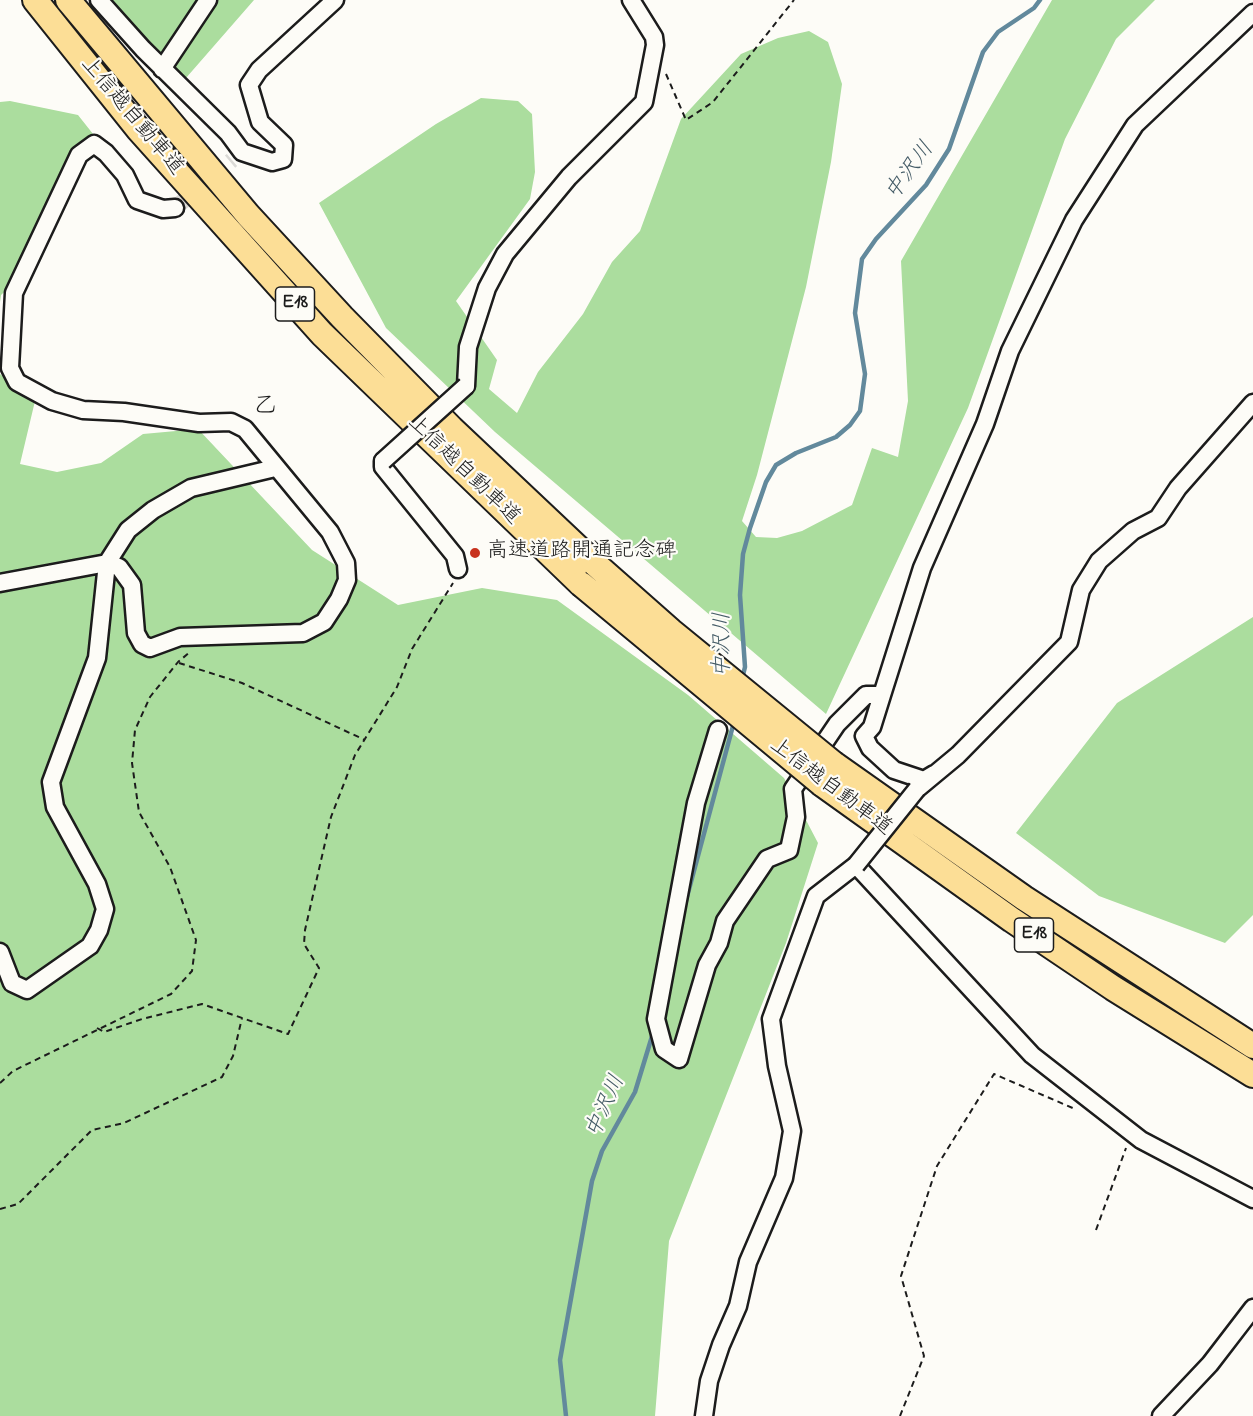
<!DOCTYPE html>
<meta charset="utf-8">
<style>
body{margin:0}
canvas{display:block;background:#fdfcf7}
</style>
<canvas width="1253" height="1416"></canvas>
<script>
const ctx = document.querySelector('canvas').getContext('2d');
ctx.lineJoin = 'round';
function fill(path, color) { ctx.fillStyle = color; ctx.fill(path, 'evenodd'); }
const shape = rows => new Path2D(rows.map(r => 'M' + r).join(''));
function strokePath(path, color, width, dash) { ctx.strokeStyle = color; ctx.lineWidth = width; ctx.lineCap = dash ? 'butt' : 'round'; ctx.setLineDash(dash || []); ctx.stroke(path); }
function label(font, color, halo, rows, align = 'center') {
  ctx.font = font + ' "Indie Flower","Klee One",sans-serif'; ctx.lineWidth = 4.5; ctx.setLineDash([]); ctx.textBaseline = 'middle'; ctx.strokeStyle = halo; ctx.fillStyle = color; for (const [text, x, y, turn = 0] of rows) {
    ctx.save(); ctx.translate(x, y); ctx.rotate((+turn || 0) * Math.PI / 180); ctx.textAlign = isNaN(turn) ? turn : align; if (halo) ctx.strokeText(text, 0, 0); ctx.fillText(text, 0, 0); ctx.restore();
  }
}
const green = shape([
 [112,0,254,0,179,86],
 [1052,0,1155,0,1116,39,1065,139,968,408,826,714,495,432,386,328,319,203,436,124,481,98,518,101,532,114,535,172,530,199,456,301,497,360,489,389,517,413,538,372,583,314,612,262,640,231,681,119,741,54,778,38,809,31,828,42,842,84,831,162,806,287,757,475,742,521,756,537,777,538,802,531,852,505,872,448,898,457,908,401,901,261],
 [10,101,78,115,97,139,34,264,1,295,0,302,0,102],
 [0,374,35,401,20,464,57,472,101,463,143,434,198,429,312,550,398,605,482,588,557,600,688,695,784,778,818,843,786,943,669,1241,655,1416,0,1416],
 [1253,617,1253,915,1225,943,1099,896,1016,833,1117,703]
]);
const stream = shape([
 [742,679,745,667,740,595,743,554,750,528,766,482,776,465,796,453,836,437,850,425,860,411,865,374,855,313,862,259,876,239,926,185,949,149,983,52,998,32,1034,8,1040,0],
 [684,908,734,722],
 [566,1416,560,1360,592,1181,602,1151,635,1092,653,1033]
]);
const minorTunnel = shape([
 [175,208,232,160]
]);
const path = shape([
 [666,74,686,120,713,102,794,0],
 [179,663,242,683,365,740],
 [97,1028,104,1032,142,1019,202,1004,288,1034,319,968,304,944,305,930,331,817,355,755,397,687,412,649,453,583],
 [0,1083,13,1071,171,994,192,971,196,940,170,867,139,812,132,763,135,730,150,697,178,662,190,652],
 [0,1209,18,1204,92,1130,124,1123,222,1077,233,1056,242,1018],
 [1096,1230,1126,1148],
 [900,1416,924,1356,901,1276,937,1166,994,1074,1075,1109]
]);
const minor = shape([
 [99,0,143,49,228,133,242,152,272,162,283,159,284,145,260,122,249,85,259,70,335,0],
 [162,69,208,0],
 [466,386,468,347,487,288,505,254,569,177,644,102,655,45,654,37,631,0],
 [383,461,383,467,455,556,458,569],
 [0,583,107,563,119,567,132,585,136,633,142,644,150,648,180,637,303,633,324,622,339,599,347,580,346,563,330,532,245,429,231,422,199,423,124,412,83,410,52,401,17,382,10,368,14,293,79,155,94,144,106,153,125,175,137,200,163,209,175,208],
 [882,695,872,727,864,736,870,748,894,770,924,780,934,774],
 [718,730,696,803,656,1019,664,1049,679,1059,707,965,719,943,725,921,767,859,789,850,796,817,793,789,837,724,866,695,882,695,922,568,985,424,1010,351,1074,220,1135,125,1253,13],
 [917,789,958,755,1069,642,1081,590,1099,561,1133,531,1158,518,1178,488,1253,403],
 [0,952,12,983,27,990,90,946,99,930,105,909,97,884,55,807,51,782,97,658,107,563,128,530,153,510,191,488,275,468],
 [704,1416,709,1381,721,1345,738,1306,748,1262,784,1178,792,1131,777,1066,771,1019,816,896,856,865,1032,1055,1141,1140,1253,1199],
 [1161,1416,1210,1364,1253,1308]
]);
const highway = shape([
 [35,0,139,130,322,334,581,584],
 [68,0,248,215,342,317,452,429,594,563],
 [834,764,1024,898,1253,1046],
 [822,784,1012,920,1113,988,1253,1075]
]);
const minorBridge = shape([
 [383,461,466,386],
 [856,865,917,789]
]);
const highwayBridge = shape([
 [594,563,671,631,834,764],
 [581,584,822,784]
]);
const markers = [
 [475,553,6,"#c8321e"]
];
const shields = [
 [295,304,39],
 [1034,935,39]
];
const shieldNames = [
 ["E18",295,304],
 ["E18",1034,935]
];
const streetNames = [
 ["上信越自動車道",131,117,50],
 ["上信越自動車道",463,471,44],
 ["上信越自動車道",830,788,37]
];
const poiNames = [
 ["高速道路開通記念碑",487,553]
];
const waterNames = [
 ["中沢川",911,172,-54],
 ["中沢川",724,645,-90],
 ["中沢川",607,1107,-66]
];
const quarterNames = [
 ["乙",265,408]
];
fill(green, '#abdd9e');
strokePath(stream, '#62899c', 4.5);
strokePath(minorTunnel, '#dbdad6', 16, [16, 8]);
strokePath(minor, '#1c1c1c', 21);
strokePath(highway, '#1c1c1c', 28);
strokePath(path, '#1c1c1c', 2, [6, 4.5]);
strokePath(minor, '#fdfcf7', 16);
strokePath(highway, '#fcde96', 24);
strokePath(minorBridge, '#1c1c1c', 21, []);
strokePath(highwayBridge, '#1c1c1c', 28, []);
strokePath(minorBridge, '#fdfcf7', 16);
strokePath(highwayBridge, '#fcde96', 24);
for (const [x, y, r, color] of markers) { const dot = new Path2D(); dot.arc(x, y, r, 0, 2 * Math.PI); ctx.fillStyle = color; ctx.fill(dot); strokePath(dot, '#fdfcf7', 2); }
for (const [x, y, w] of shields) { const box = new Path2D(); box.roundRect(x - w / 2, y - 17, w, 34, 4.5); ctx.fillStyle = '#fdfcf7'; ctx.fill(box); strokePath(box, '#1c1c1c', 1.5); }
label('bold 20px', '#1c1c1c', null, shieldNames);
label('21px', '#1c1c1c', '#fdfcf7', streetNames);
label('21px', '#1c1c1c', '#fdfcf7', poiNames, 'left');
label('italic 22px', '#455c67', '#fdfcf7', waterNames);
label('24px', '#1c1c1c', '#fdfcf7', quarterNames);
</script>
